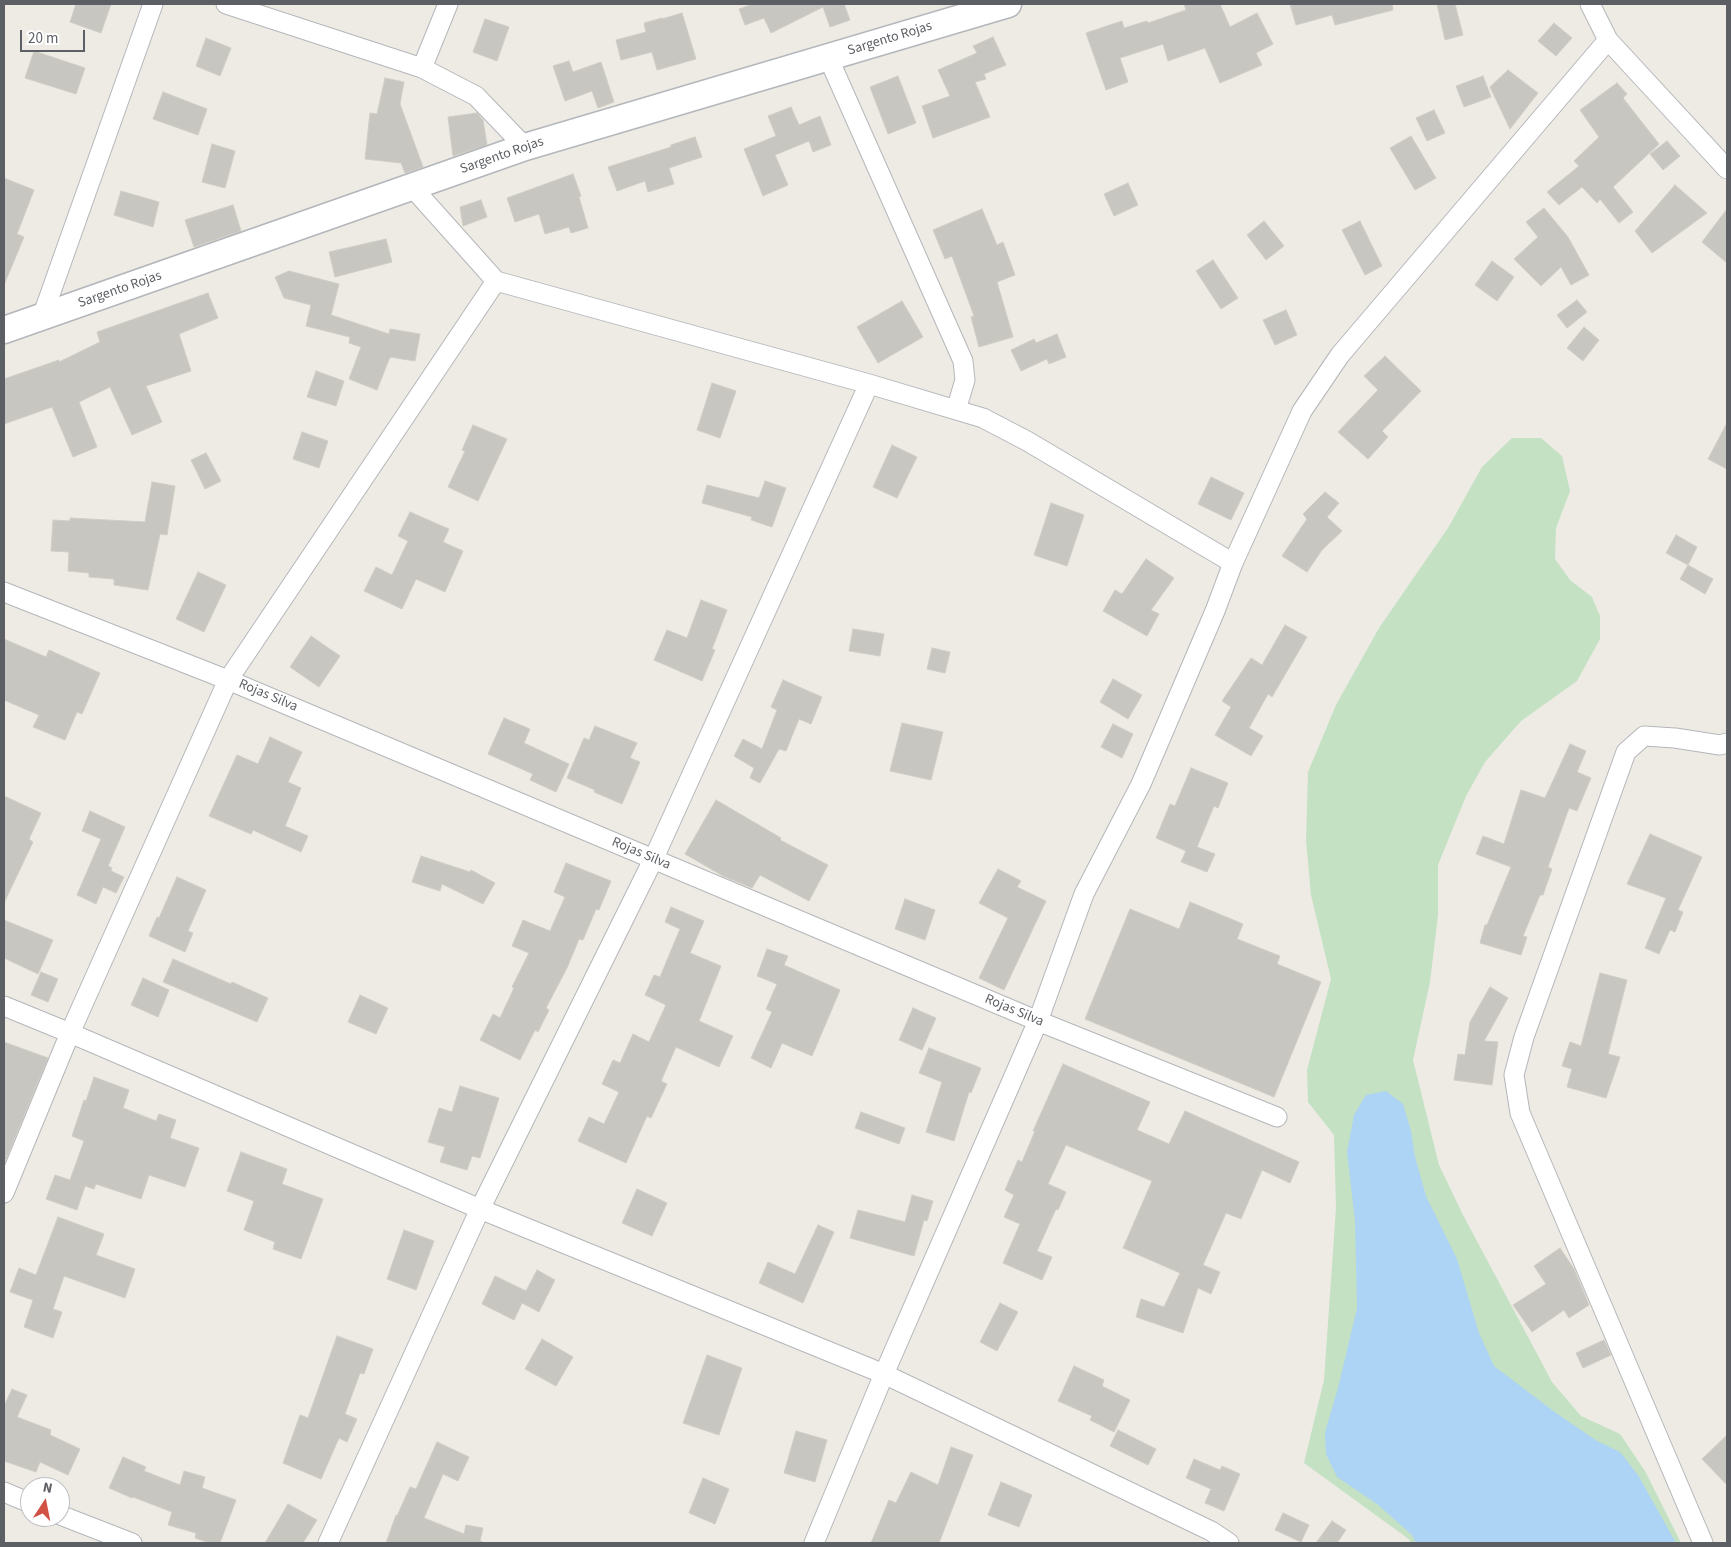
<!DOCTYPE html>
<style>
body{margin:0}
#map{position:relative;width:1731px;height:1547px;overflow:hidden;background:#edebe4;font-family:"Source Sans 3",sans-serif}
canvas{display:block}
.frame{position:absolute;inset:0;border:5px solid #5c5f63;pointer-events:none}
.north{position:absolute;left:20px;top:1477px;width:50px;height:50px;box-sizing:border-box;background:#fff;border:1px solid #bebfc1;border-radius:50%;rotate:11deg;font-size:14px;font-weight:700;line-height:20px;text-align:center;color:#5c5f63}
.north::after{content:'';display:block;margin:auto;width:18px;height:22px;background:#d25145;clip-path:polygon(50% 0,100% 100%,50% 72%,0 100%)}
.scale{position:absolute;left:20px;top:30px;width:65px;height:22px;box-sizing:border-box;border:2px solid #5c5f63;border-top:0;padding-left:6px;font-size:15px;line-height:18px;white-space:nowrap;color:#5c5f63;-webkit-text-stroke:4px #fff;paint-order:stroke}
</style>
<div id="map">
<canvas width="1731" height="1547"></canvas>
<div class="frame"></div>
<div class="north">N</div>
<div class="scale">20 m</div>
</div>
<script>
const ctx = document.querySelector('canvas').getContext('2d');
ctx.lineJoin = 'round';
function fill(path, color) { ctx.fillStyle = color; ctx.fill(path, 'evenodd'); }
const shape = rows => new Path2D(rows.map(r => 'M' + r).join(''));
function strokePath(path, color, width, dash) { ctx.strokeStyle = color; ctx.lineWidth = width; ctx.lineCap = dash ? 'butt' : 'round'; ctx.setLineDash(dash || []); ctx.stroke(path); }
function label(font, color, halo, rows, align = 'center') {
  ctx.font = font + ' "Source Sans 3",sans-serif'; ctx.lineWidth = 4; ctx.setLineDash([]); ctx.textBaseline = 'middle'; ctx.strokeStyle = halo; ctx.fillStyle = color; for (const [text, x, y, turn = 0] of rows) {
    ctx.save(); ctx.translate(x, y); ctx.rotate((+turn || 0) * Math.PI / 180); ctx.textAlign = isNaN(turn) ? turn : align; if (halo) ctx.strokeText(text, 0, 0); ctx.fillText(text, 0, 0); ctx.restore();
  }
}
const green = shape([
 [1512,438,1541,438,1562,456,1570,491,1556,528,1555,559,1570,580,1592,597,1600,616,1600,639,1577,681,1521,721,1485,762,1466,796,1438,865,1438,915,1430,982,1413,1060,1439,1165,1462,1213,1552,1382,1581,1416,1620,1434,1645,1471,1681,1543,1409,1543,1410,1540,1304,1463,1324,1380,1336,1208,1334,1135,1308,1102,1307,1070,1331,979,1311,895,1306,841,1308,772,1336,705,1379,628,1448,528,1482,467]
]);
const water = shape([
 [1386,1091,1403,1104,1411,1131,1415,1157,1426,1196,1457,1259,1479,1333,1494,1366,1556,1413,1597,1441,1620,1452,1638,1475,1676,1543,1416,1543,1412,1535,1377,1504,1337,1477,1326,1454,1325,1432,1338,1388,1357,1308,1355,1221,1347,1152,1354,1115,1366,1095]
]);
const building = shape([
 [76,4,111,4,101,33,70,22,76,4],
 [753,4,844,4,850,20,830,27,823,7,771,33,764,18,745,25,739,9,753,4],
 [1184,4,1220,4,1230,27,1257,13,1273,44,1256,53,1262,65,1220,83,1205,48,1168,61,1163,44,1120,58,1128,82,1106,90,1086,33,1122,21,1124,28,1147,21,1148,23,1186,10,1184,4],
 [1290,4,1392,4,1393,10,1335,25,1332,15,1296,25,1290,4],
 [1437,4,1455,4,1463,35,1445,40,1437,4],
 [682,13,696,59,657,70,652,52,621,60,616,40,646,32,644,23,662,18,662,19,682,13],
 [485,19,509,27,497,61,473,52,485,19],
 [1554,23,1572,38,1556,56,1538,41,1554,23],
 [993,37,1006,65,984,74,986,79,975,82,990,117,933,138,922,106,950,96,938,70,977,53,973,46,993,37],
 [206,38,231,48,220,76,196,66,206,38],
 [34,51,85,68,76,94,25,78,34,51],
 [569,61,573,72,601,62,614,102,598,108,592,91,565,101,553,66,569,61],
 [1508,70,1538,93,1510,129,1490,87,1508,70],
 [898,76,916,123,888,134,870,87,898,76],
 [1483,76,1491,97,1464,107,1456,86,1483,76],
 [385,78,404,82,400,104,423,167,405,173,401,163,365,159,370,113,377,114,385,78],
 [1617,83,1627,94,1623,98,1659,144,1613,187,1633,212,1619,223,1600,199,1597,203,1582,187,1559,205,1547,192,1579,166,1574,161,1599,137,1580,110,1617,83],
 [163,92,207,109,198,135,153,119,163,92],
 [791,107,799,125,820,116,831,145,813,152,809,141,775,155,788,185,763,196,744,149,776,136,768,116,791,107],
 [1434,110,1445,133,1427,141,1416,118,1434,110],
 [477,113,483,120,487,145,453,156,448,117,477,113],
 [1411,136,1436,178,1415,190,1390,148,1411,136],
 [695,137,702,157,669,168,674,184,648,192,645,181,617,191,608,167,671,147,671,145,695,137],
 [1667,141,1680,156,1663,170,1650,154,1667,141],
 [212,144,235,151,225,188,202,182,212,144],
 [573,174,581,196,579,197,588,228,571,233,569,227,545,234,539,214,515,222,507,198,573,174],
 [4,178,34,190,17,234,24,237,4,285,4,178],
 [1128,183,1138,205,1114,216,1104,194,1128,183],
 [1675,185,1707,213,1652,253,1635,231,1675,185],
 [121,191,159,202,153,227,114,215,121,191],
 [481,200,487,217,463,226,460,207,481,200],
 [233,205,241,231,194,247,185,220,233,205],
 [1544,208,1568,237,1589,275,1571,285,1561,267,1541,286,1514,259,1538,237,1526,222,1544,208],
 [982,209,997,245,1003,242,1015,275,997,282,1013,337,979,347,971,317,974,316,952,256,945,259,933,230,982,209],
 [1727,209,1727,263,1702,242,1727,209],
 [1264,221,1284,246,1266,260,1247,235,1264,221],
 [1360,221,1382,266,1365,275,1342,230,1360,221],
 [386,239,392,262,335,277,329,252,386,239],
 [1213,260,1238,298,1221,309,1196,271,1213,260],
 [1492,261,1514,277,1497,301,1475,285,1492,261],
 [289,271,339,284,331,315,389,334,390,329,420,334,415,361,390,357,377,390,349,379,361,347,349,343,350,337,306,326,311,305,284,298,275,277,289,271],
 [208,293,218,318,179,334,191,371,146,386,162,422,132,435,110,387,79,402,97,447,73,457,52,407,4,424,4,379,59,360,59,362,100,342,97,332,208,293],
 [1577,300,1587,312,1567,328,1557,315,1577,300],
 [902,301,923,337,878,363,857,327,902,301],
 [1286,310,1297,335,1275,345,1263,320,1286,310],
 [1584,327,1599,340,1583,361,1567,348,1584,327],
 [1057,334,1066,357,1049,364,1047,359,1021,371,1011,350,1034,339,1036,343,1057,334],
 [1385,356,1421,391,1382,431,1388,437,1368,459,1338,432,1378,390,1364,376,1385,356],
 [316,371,344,381,336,406,307,397,316,371],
 [712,383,736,391,720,438,697,430,712,383],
 [1727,423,1727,469,1708,459,1727,423],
 [473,425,507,439,478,501,448,487,465,451,462,450,473,425],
 [302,432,328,441,319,468,293,459,302,432],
 [892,445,917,457,897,498,873,487,892,445],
 [206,453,221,481,205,489,191,460,206,453],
 [1211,477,1244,493,1231,520,1198,504,1211,477],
 [765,481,786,488,772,527,751,520,752,517,702,503,707,485,759,498,765,481],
 [152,482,175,486,167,535,160,534,148,590,114,585,114,579,89,577,89,573,68,571,69,552,51,551,53,520,70,521,70,518,145,522,152,482],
 [1325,492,1339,503,1327,517,1342,531,1322,550,1307,572,1282,556,1307,519,1303,514,1325,492],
 [1051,503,1084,515,1067,566,1034,555,1051,503],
 [410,512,449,529,443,542,463,551,445,592,416,579,402,609,364,591,376,567,392,575,408,541,398,536,410,512],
 [1676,535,1697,547,1688,565,1666,553,1676,535],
 [1146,559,1174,578,1151,610,1159,614,1147,636,1103,611,1115,590,1122,594,1146,559],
 [1688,565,1713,579,1705,594,1680,579,1688,565],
 [198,572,226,585,204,632,176,619,198,572],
 [701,600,727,610,712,649,715,650,702,681,654,660,667,630,687,638,701,600],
 [1285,625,1307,637,1272,697,1268,694,1249,728,1263,736,1251,756,1215,735,1231,707,1222,701,1251,658,1262,665,1285,625],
 [853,629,884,634,880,656,849,651,853,629],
 [311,636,340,656,319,687,290,667,311,636],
 [4,639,46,657,49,650,100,673,82,714,77,712,65,740,33,727,39,715,4,700,4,639],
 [932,648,950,652,945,673,927,669,932,648],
 [1113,679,1142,695,1128,719,1100,702,1113,679],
 [783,680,822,697,811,724,799,719,786,751,779,749,760,783,750,778,754,768,734,756,743,739,762,749,777,710,771,707,783,680],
 [504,718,530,729,524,743,569,764,556,792,530,780,533,774,488,754,504,718],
 [902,723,943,732,931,780,890,771,902,723],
 [1113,724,1133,734,1122,758,1101,747,1113,724],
 [595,726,637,743,630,758,640,762,622,804,594,792,595,790,567,778,584,738,589,740,595,726],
 [270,737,302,752,288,782,301,788,285,826,308,836,301,852,253,830,251,834,209,816,237,755,258,764,270,737],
 [1570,744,1586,751,1577,772,1591,778,1577,811,1569,808,1548,867,1552,869,1543,895,1540,895,1523,936,1527,937,1521,955,1480,943,1485,925,1487,925,1511,867,1476,854,1483,836,1504,844,1521,790,1545,798,1570,744],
 [1191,768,1228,783,1218,808,1214,806,1197,847,1215,854,1207,872,1181,862,1186,851,1156,838,1170,804,1175,806,1191,768],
 [4,796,41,813,29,839,33,842,4,903,4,796],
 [716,800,781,838,780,840,828,865,809,901,760,875,752,888,723,876,685,854,716,800],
 [90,811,125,827,108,866,112,868,111,871,124,877,116,893,103,887,96,904,77,895,101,839,82,831,90,811],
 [1650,834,1702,857,1678,910,1683,912,1675,932,1670,930,1659,954,1645,948,1666,898,1627,884,1650,834],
 [421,856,470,872,471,870,495,883,483,904,442,884,440,891,412,882,421,856],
 [566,863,611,881,599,910,596,909,583,940,579,939,567,968,546,1008,549,1010,538,1032,535,1030,520,1060,480,1040,493,1014,500,1018,514,988,512,987,529,953,512,946,523,920,550,931,565,897,554,892,566,863],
 [998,869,1021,881,1017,887,1046,901,1004,990,979,978,1008,918,979,903,998,869],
 [177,877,206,890,188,931,193,933,185,952,149,936,157,917,159,918,177,877],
 [905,899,935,910,925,940,895,929,905,899],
 [1190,902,1243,924,1237,939,1280,956,1277,964,1321,982,1274,1097,1085,1019,1130,909,1179,929,1190,902],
 [671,907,704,921,690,953,721,966,699,1021,733,1036,719,1067,676,1047,661,1081,667,1084,651,1118,647,1116,626,1163,578,1141,589,1117,604,1124,619,1092,602,1084,613,1060,620,1063,633,1034,649,1042,666,1005,645,995,654,975,660,977,680,929,665,922,671,907],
 [4,920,53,940,38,974,4,958,4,920],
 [767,949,788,956,784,965,840,990,812,1056,782,1043,771,1068,751,1058,772,1012,766,1009,777,984,757,976,767,949],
 [173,959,231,984,232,982,268,998,257,1022,163,982,173,959],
 [41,972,58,979,48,1002,31,995,41,972],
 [1600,973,1627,980,1608,1054,1620,1057,1606,1098,1567,1087,1572,1069,1562,1066,1570,1042,1581,1046,1600,973],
 [143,978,169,990,158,1017,131,1005,143,978],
 [1490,987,1508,998,1484,1041,1498,1042,1492,1085,1454,1080,1458,1054,1465,1055,1470,1022,1490,987],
 [360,995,388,1008,376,1034,348,1022,360,995],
 [913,1008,936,1018,922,1050,899,1040,913,1008],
 [4,1042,48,1058,4,1164,4,1042],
 [929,1048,981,1068,971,1093,969,1092,954,1141,926,1132,942,1082,919,1073,929,1048],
 [1063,1064,1150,1102,1137,1130,1169,1144,1185,1111,1299,1162,1290,1183,1262,1170,1241,1219,1226,1213,1203,1265,1220,1272,1211,1294,1198,1288,1183,1333,1136,1317,1141,1299,1164,1307,1180,1273,1123,1248,1152,1181,1066,1145,1048,1184,1066,1192,1058,1210,1056,1209,1037,1251,1052,1257,1042,1280,1003,1263,1020,1224,1004,1217,1014,1195,1005,1190,1018,1160,1022,1162,1035,1131,1033,1131,1063,1064],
 [94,1077,129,1090,123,1108,156,1121,159,1114,176,1120,170,1138,199,1148,185,1187,149,1175,141,1199,96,1184,94,1189,85,1186,77,1210,46,1199,55,1175,70,1180,84,1141,72,1136,84,1100,86,1101,94,1077],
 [460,1086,499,1098,480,1158,472,1156,467,1170,440,1162,445,1147,428,1142,439,1108,452,1112,460,1086],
 [861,1112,905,1128,899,1144,855,1128,861,1112],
 [241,1152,287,1169,282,1184,323,1199,301,1259,273,1249,275,1242,244,1230,254,1201,227,1191,241,1152],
 [637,1189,667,1203,652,1236,622,1223,637,1189],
 [912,1195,933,1201,927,1221,924,1220,914,1256,850,1238,858,1210,905,1222,912,1195],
 [58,1217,104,1234,96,1255,135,1269,125,1298,64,1276,53,1309,62,1312,53,1338,24,1327,33,1300,10,1292,19,1268,36,1275,58,1217],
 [818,1225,834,1232,803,1303,759,1283,768,1262,795,1274,818,1225],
 [404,1230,434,1241,416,1290,387,1279,404,1230],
 [1560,1248,1574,1269,1589,1305,1569,1318,1564,1310,1532,1332,1513,1305,1546,1284,1534,1266,1560,1248],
 [537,1270,555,1280,539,1312,522,1303,514,1320,482,1304,495,1276,526,1291,537,1270],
 [1000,1303,1018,1312,997,1351,980,1342,1000,1303],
 [337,1336,373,1349,364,1374,360,1373,345,1414,357,1419,347,1442,339,1438,321,1479,283,1463,300,1415,308,1418,337,1336],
 [542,1339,573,1357,556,1386,525,1369,542,1339],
 [1604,1340,1611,1355,1583,1368,1576,1353,1604,1340],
 [707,1355,742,1368,719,1435,683,1423,707,1355],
 [1074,1366,1104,1380,1102,1386,1130,1400,1114,1432,1090,1420,1092,1416,1058,1401,1074,1366],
 [12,1389,27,1395,17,1417,51,1430,50,1435,80,1449,68,1475,40,1462,36,1472,4,1461,4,1406,12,1389],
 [1118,1430,1156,1449,1148,1465,1110,1446,1118,1430],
 [796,1431,827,1440,815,1482,784,1473,796,1431],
 [1727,1435,1727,1485,1702,1459,1727,1435],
 [437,1442,469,1457,458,1481,443,1474,424,1518,464,1534,466,1525,483,1528,480,1541,485,1543,386,1543,396,1515,397,1516,410,1487,416,1489,437,1442],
 [951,1447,973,1455,939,1543,871,1543,889,1500,896,1503,911,1472,938,1485,951,1447],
 [123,1457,146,1467,144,1471,180,1485,184,1471,205,1477,202,1488,236,1500,220,1543,210,1543,195,1538,196,1533,168,1525,172,1512,133,1497,132,1498,109,1488,123,1457],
 [1194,1459,1220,1470,1222,1466,1240,1474,1224,1511,1205,1503,1211,1489,1186,1478,1194,1459],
 [703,1478,729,1489,715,1524,689,1513,703,1478],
 [1001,1482,1032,1495,1019,1527,988,1515,1001,1482],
 [288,1504,317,1520,303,1543,265,1543,288,1504],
 [1283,1513,1309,1525,1301,1542,1275,1530,1283,1513],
 [1332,1521,1346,1530,1337,1543,1316,1543,1332,1521]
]);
const street = shape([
 [226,4,422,68,476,96,525,147],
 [1590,4,1608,40,1727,169],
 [828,57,963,361,965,380,956,410],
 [422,68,448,4],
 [412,187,496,281,869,384,983,418,1027,441,1233,563],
 [42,317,153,4],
 [4,592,228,680,1038,1021,1277,1117],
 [4,1006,70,1033,480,1209,884,1374,1211,1531,1229,1543],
 [4,1193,70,1033,228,680,496,281],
 [4,1492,30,1503],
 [60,1515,132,1543],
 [328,1543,480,1209,653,860,869,384],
 [814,1543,884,1374,1038,1021,1084,894,1141,784,1215,611,1233,563,1302,411,1340,355,1608,40],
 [1703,1543,1520,1113,1514,1075,1524,1037,1626,752,1644,736,1675,738,1720,745,1727,743]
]);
const secondary = shape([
 [4,330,525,147,1008,4]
]);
const streetNames = [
 ["Sargento Rojas",890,39,-17],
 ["Sargento Rojas",502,156,-19],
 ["Sargento Rojas",120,290,-19],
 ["Rojas Silva",268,696,23],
 ["Rojas Silva",641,854,23],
 ["Rojas Silva",1014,1011,23]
];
fill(green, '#c4e1c4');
fill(water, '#add4f4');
fill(building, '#c8c6c1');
strokePath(building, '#d1cdc4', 1);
strokePath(street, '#b5b6ba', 21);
strokePath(secondary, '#b3b6ba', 29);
strokePath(street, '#fff', 19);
strokePath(secondary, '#fff', 26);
label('14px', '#5c5f63', '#fff', streetNames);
</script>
